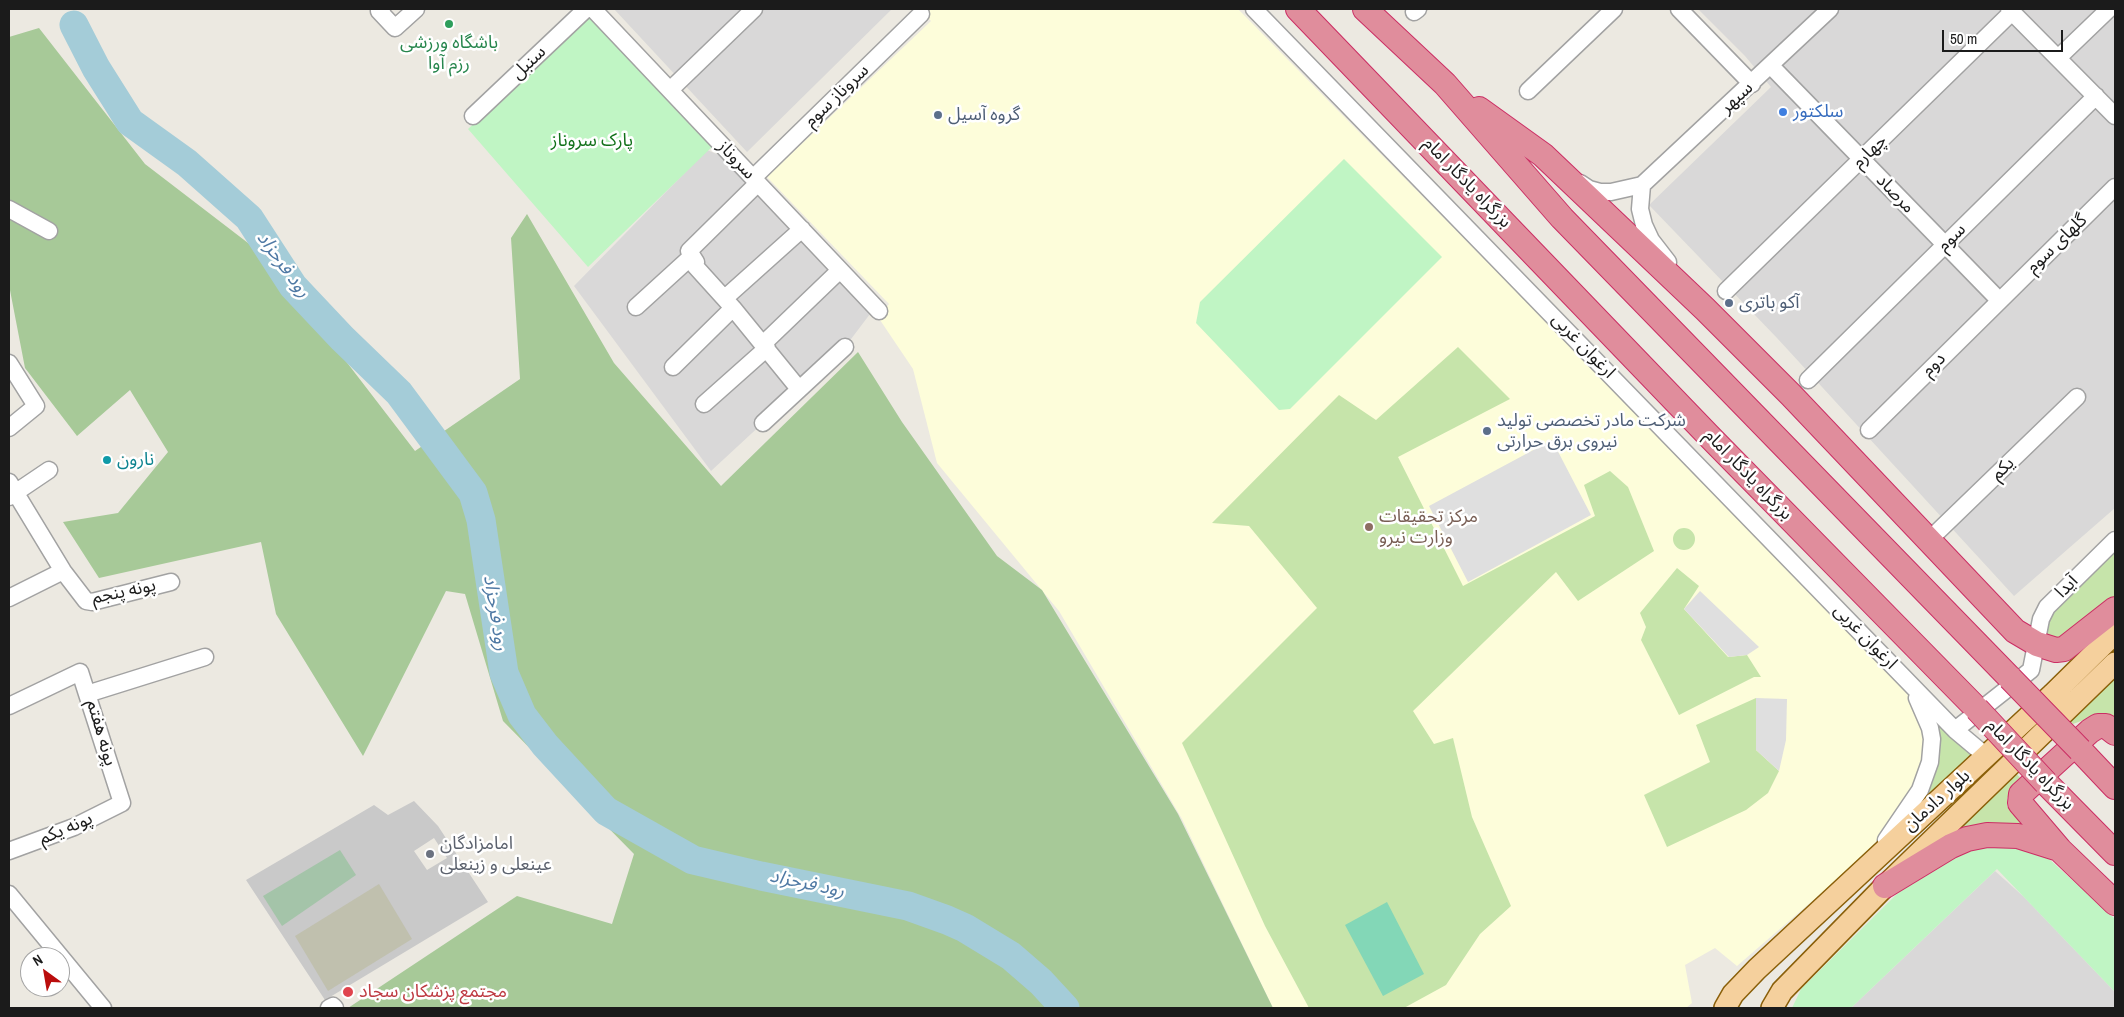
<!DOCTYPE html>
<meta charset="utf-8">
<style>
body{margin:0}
#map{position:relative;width:2124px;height:1017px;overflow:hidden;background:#ece9e1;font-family:"Archivo Narrow",sans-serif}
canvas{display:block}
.frame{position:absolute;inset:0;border:10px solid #1b1b1b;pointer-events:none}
.north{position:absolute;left:20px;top:947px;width:50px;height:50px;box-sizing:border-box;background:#fff;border:1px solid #a4a4a4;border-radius:50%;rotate:328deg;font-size:14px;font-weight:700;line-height:20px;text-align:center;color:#1b1b1b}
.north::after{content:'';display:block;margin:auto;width:18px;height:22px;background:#ba0d0c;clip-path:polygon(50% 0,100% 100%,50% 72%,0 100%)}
.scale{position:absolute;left:1942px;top:30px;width:121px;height:22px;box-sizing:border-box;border:2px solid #1b1b1b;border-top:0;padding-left:6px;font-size:15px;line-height:18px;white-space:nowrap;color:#1b1b1b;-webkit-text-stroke:4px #fff;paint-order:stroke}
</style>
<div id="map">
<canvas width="2124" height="1017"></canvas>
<div class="frame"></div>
<div class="north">N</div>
<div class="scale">50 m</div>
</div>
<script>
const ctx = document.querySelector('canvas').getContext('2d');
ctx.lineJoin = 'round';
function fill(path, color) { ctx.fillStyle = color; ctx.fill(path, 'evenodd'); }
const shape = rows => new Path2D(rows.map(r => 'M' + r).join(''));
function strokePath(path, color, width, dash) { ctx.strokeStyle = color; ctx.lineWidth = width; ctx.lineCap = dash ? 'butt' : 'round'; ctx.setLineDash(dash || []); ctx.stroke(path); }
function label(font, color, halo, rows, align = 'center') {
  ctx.font = font + ' "Archivo Narrow","Noto Sans Arabic",sans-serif'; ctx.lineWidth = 5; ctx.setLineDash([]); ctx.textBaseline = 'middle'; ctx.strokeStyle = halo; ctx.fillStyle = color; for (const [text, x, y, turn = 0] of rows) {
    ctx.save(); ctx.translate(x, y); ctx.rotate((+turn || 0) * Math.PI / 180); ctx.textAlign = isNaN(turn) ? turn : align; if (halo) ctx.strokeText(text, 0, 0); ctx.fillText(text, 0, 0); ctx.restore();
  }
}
const residential = shape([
 [614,9,892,9,747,152],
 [1698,9,2115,9,2115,508,2014,596,1777,338,1649,205,1771,87,1745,56],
 [707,150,719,155,776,212,870,314,845,347,711,471,574,286],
 [1995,871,2024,897,2115,992,2115,1008,1851,1008]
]);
const education = shape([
 [920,9,1238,9,1861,642,1907,691,1916,705,1925,726,1927,759,1898,815,1863,857,1737,966,1715,948,1685,965,1692,1003,1686,1008,1273,1008,1182,819,1059,611,937,463,913,369,878,317,889,304,767,177,931,21]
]);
const religious = shape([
 [414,801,438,826,488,902,325,1000,246,880,374,805,388,815],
 [434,838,447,858,427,870,414,851]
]);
const construction = shape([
 [379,884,412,939,328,991,295,936]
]);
const grass = shape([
 [1458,347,1510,399,1398,457,1463,586,1595,516,1584,485,1610,471,1628,487,1654,551,1578,601,1556,572,1413,711,1434,744,1453,738,1472,817,1511,906,1480,934,1446,985,1404,1008,1309,1008,1265,926,1182,743,1317,608,1249,526,1212,523,1339,395,1376,420],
 '1673 539a11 11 0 1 1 22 0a11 11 0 1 1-22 0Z',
 [2115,550,2115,600,2059,642,2048,641,2044,628,2050,613],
 [1677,568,1699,586,1684,609,1728,657,1747,655,1761,677,1754,677,1679,715,1641,640,1646,627,1640,613],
 [2115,674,2115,722,2089,718,2073,724,2068,719],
 [1756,698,1756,750,1779,771,1768,793,1746,810,1667,847,1644,795,1710,762,1696,725],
 [1927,712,1973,756,1908,818,1923,797],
 [2014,771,2023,781,2007,798,2007,807,2028,827,1936,847]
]);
const forest = shape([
 [39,28,145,164,265,256,415,451,520,379,511,238,527,214,614,363,721,486,858,352,902,422,997,556,1042,590,1178,814,1273,1008,348,1008,517,896,612,924,634,854,503,721,465,594,446,591,363,756,276,614,261,542,99,578,63,522,118,513,168,452,130,390,77,436,25,368,9,285,9,37]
]);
const cemetery = shape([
 [340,850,356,875,282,926,263,896]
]);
const park = shape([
 [591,15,713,146,588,267,468,129],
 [1344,159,1442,257,1290,409,1279,410,1196,323,1200,302],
 [2010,844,2048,858,2115,919,2115,992,1997,869,1851,1008,1792,1008,1801,989,1905,886,1973,847]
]);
const pitch = shape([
 [1387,902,1424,974,1383,996,1345,925]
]);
const parking = shape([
 [1552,440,1591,515,1468,582,1429,506],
 [1700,591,1759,647,1747,655,1729,657,1684,609],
 [1756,698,1787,699,1786,740,1779,771,1756,750]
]);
const river = shape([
 [74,25,96,68,130,122,187,163,249,218,293,286,342,338,399,393,473,493,481,520,504,673,522,715,545,745,606,811,693,860,761,876,908,906,947,920,965,928,1011,956,1041,982,1065,1008]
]);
const minor = shape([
 [382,9,379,11,395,28,416,9],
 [593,9,879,311],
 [1254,9,1955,730,1986,756],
 [1679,9,1752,84],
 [2009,9,2115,116],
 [1414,12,1418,9],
 [2058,58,2109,9],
 [1771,66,1999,300],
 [670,90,754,9],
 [1528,91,1614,9],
 [473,116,586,9],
 [753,178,921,14],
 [758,183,689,251,696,262,695,266,733,308,799,389],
 [1580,183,1589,189,1600,192,1611,192,1642,185,1830,9],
 [1642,185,1640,209,1644,225,1651,240,1668,262],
 [9,209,49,231],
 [1726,291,2012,12],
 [725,298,802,229],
 [636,307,692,256],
 [763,344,840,270],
 [9,363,36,406,9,428],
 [673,367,733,308],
 [1808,380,2096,96],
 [704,404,767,348],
 [763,423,845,347],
 [1869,430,2115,187],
 [9,482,63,571,86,601,92,602,171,582],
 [9,497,49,470],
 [1929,540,2077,397],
 [9,598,63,571],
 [9,706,80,672,87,694],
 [1955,730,2031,670,2041,619,2047,607,2115,540],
 [1886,840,1920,790,1930,762,1932,739,1930,728,1917,698],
 [9,851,74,827,122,803,87,694,205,657],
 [9,894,103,1008],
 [329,1008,333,1006,335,1008]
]);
const major = shape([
 [1725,1008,1733,994,1757,969,2053,694,2115,633],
 [1772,1008,1782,991,1885,886,2115,663]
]);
const highway = shape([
 [1298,9,1708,435,1977,709],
 [1365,9,1445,84,1562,218,2010,678],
 [1479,109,1543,155,1705,309,1791,395,2015,631,2037,644,2056,650,2064,649,2115,609],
 [2115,733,2106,726,2098,726,2090,731,2021,794,2020,803,2060,850,2115,903],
 [2080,750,2115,787],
 [2046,783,2115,853],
 [1885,886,1951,846,1967,839,1987,835,2018,836,2056,848]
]);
const highwayBridge = shape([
 [2010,678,2080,750],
 [1977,709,2046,783]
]);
const markers = [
 [449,24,5,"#2e9e5b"],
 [1783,112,5,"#3f7fe0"],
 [938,115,5,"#5c6f8a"],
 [1729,303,5,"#5c6f8a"],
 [1487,431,5,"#5c6f8a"],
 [107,460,5,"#0f9aa8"],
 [1369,527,5,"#8d6e63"],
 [430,854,5,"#6b7280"],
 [348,992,6,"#e0444e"]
];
const leisureNames = [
 ["باشگاه ورزشی",449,43],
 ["رزم آوا",449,64]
];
const streetNames = [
 ["سنبل",529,63,-44],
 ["سروناز سوم",837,96,-44],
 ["سپهر",1737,98,-43],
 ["چهارم",1870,152,-44],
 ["سروناز",736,160,47],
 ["بزرگراه یادگار امام",1467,183,46],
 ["مرصاد",1895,194,46],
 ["سوم",1952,238,-45],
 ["گلهای سوم",2057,244,-44],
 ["ارغوان غربی",1583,346,46],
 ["دوم",1934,365,-45],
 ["یکم",2003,469,-44],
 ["بزرگراه یادگار امام",1748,475,46],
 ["آیدا",2067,587,-45],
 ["پونه پنجم",124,592,-12],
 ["ارغوان غربی",1865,637,46],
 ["پونه هفتم",101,733,74],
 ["بزرگراه یادگار امام",2030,765,46],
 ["بلوار دادمان",1937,801,-42],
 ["پونه یکم",66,829,-23]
];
const shopNames = [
 ["سلکتور",1793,112]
];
const serviceNames = [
 ["گروه آسیل",948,115],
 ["آکو باتری",1739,303],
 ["شرکت مادر تخصصی تولید",1497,421],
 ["نیروی برق حرارتی",1497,442]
];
const parkNames = [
 ["پارک سروناز",592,141]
];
const cultureNames = [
 ["نارون",117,460]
];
const educationNames = [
 ["مرکز تحقیقات",1379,517],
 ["وزارت نیرو",1379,538]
];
const worshipNames = [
 ["امامزادگان",440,844],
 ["عینعلی و زینعلی",440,865]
];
const healthNames = [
 ["مجتمع پزشکان سجاد",359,992]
];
const waterNames = [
 ["رود فرحزاد",283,265,54],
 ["رود فرحزاد",495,613,81],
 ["رود فرحزاد",807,884,12]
];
fill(residential, '#d9d8d8');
fill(education, '#fdfdda');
fill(religious, '#c9c9c9');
fill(construction, '#c0c0ae');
fill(grass, '#c6e4aa');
fill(forest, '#a7c998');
fill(cemetery, '#a4c4a9');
fill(park, '#c0f5c4');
fill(pitch, '#83d7b7');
fill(parking, '#dfdfdf');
strokePath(river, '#a4ccd8', 29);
strokePath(minor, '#a2a2a2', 19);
strokePath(major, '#8a5f09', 24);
strokePath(highway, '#cb2e64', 26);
strokePath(minor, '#fff', 16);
strokePath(major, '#f5d09d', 21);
strokePath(highway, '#e08d9c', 24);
strokePath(highwayBridge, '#cb2e64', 26, []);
strokePath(highwayBridge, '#e08d9c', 24);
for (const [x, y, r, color] of markers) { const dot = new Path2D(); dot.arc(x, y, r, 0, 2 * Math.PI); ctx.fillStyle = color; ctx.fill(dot); strokePath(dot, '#fff', 2); }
label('18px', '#27864d', '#fff', leisureNames);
label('18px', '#1b1b1b', '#fff', streetNames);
label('18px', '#366cbe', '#fff', shopNames, 'left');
label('18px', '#4e5e75', '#fff', serviceNames, 'left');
label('18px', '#12711a', '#fff', parkNames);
label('18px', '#0d838f', '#fff', cultureNames, 'left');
label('18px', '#785e54', '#fff', educationNames, 'left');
label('18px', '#5b616d', '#fff', worshipNames, 'left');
label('18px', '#be3a42', '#fff', healthNames, 'left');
label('italic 19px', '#4f79a4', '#fff', waterNames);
</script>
